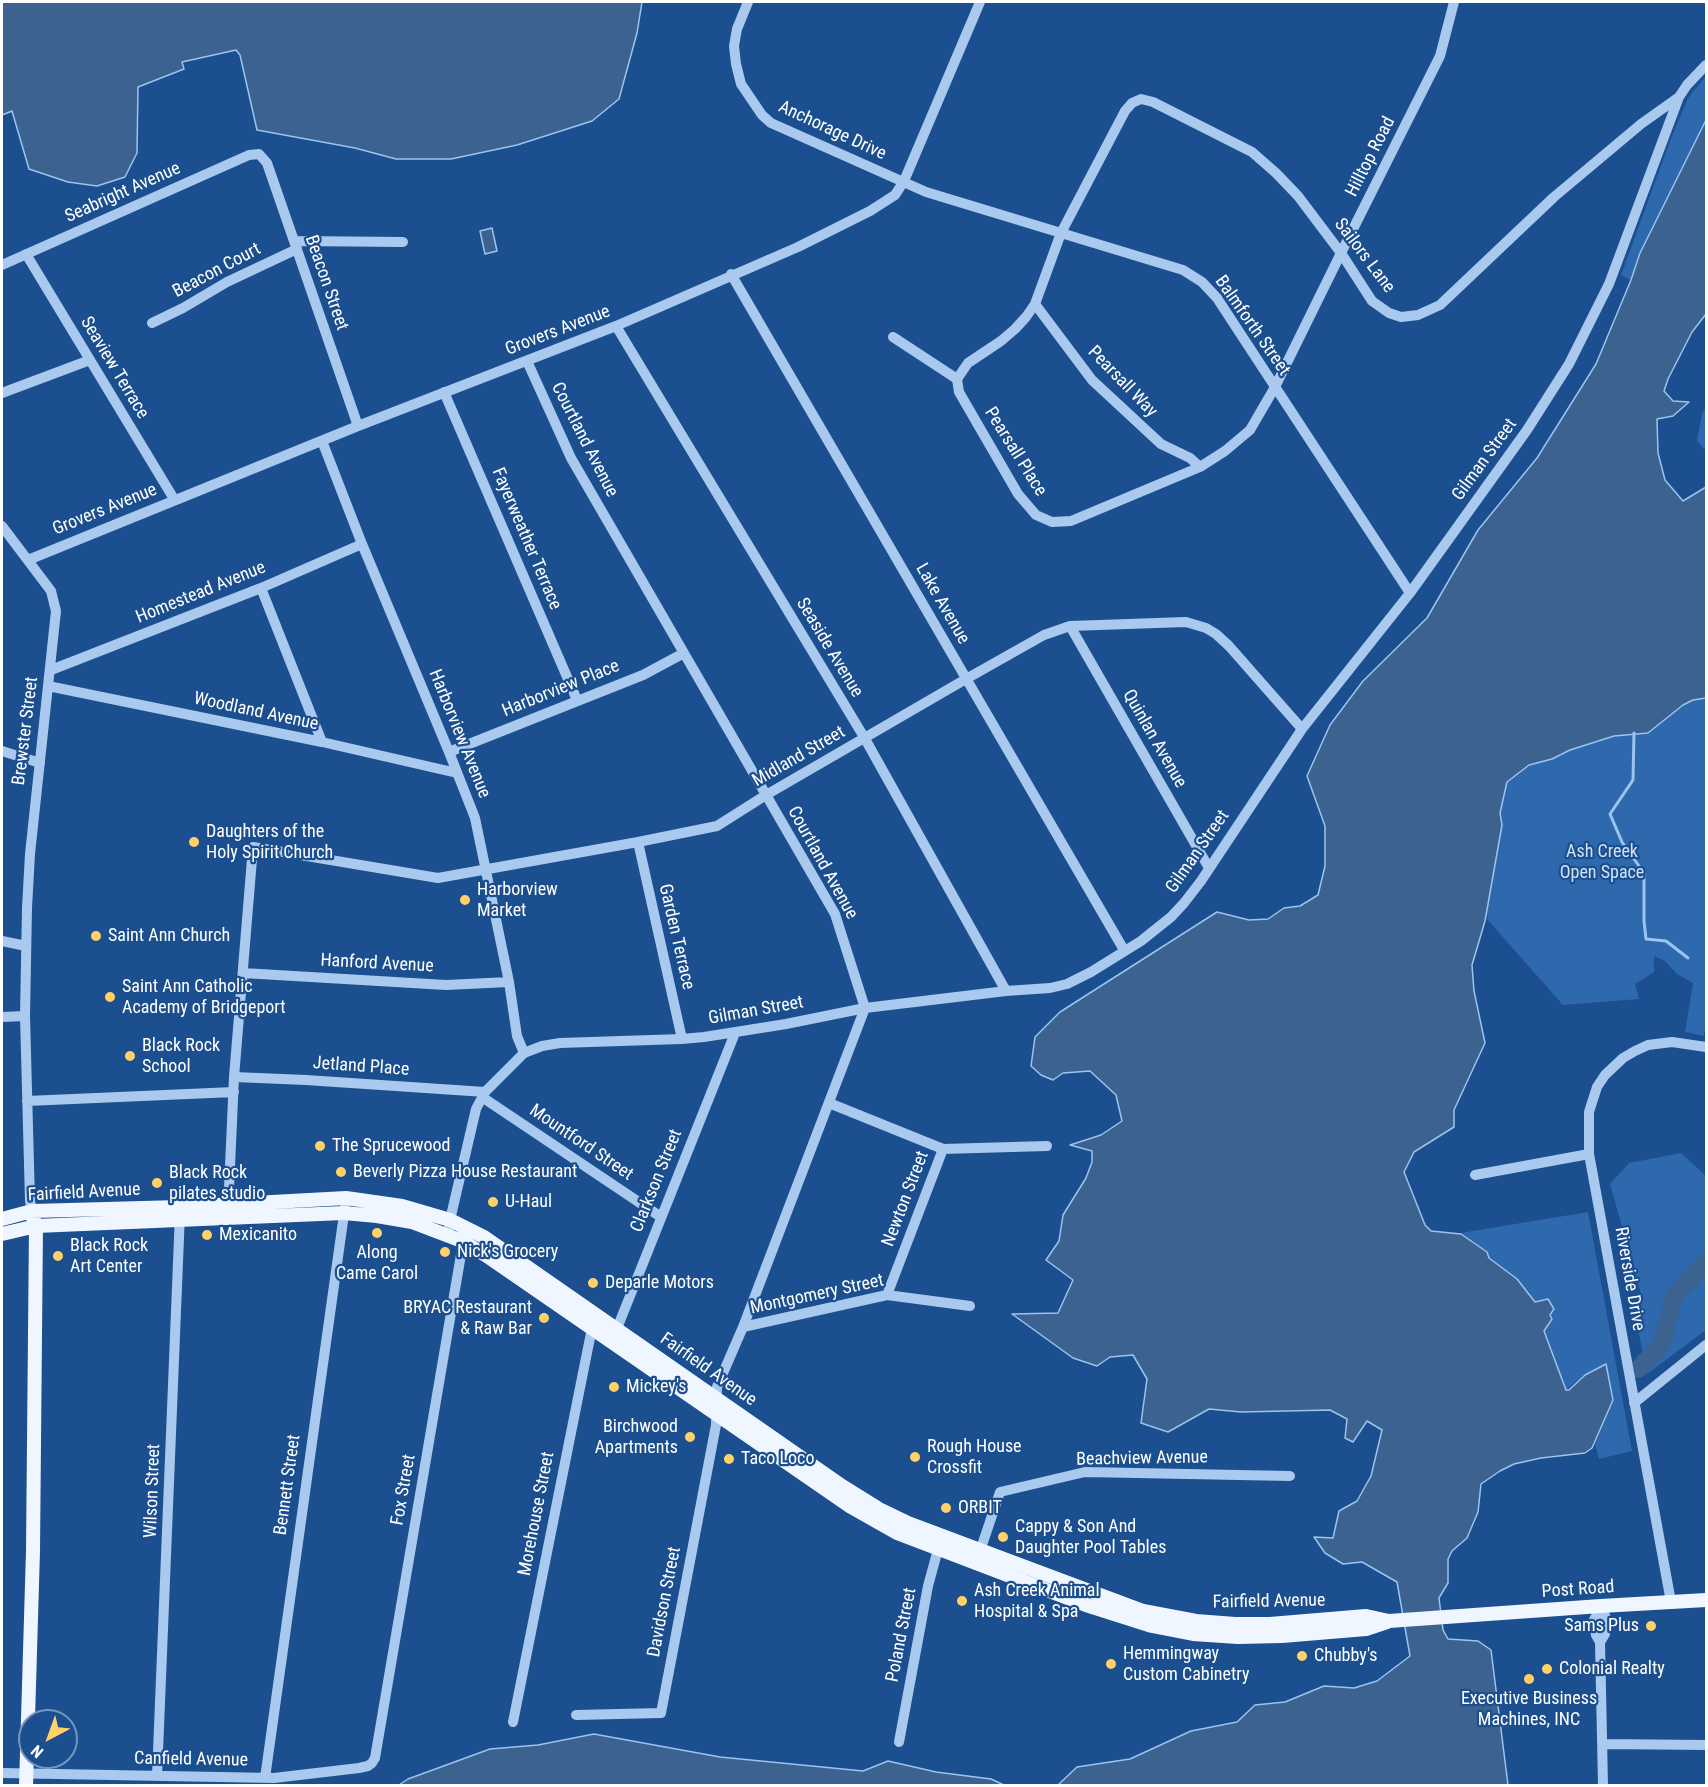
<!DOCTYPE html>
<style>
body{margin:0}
#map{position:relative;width:1708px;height:1787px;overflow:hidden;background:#1b4f8f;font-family:"Roboto Condensed",sans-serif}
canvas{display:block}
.frame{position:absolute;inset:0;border:3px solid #fff;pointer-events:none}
.north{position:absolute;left:18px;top:1709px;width:60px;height:60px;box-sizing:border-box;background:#1b4f8f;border:2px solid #7695bc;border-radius:50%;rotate:221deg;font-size:16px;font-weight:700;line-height:24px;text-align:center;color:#fff}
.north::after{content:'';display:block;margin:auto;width:21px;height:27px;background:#ffd166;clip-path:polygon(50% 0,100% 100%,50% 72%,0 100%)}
</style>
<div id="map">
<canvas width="1708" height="1787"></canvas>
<div class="frame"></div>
<div class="north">N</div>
</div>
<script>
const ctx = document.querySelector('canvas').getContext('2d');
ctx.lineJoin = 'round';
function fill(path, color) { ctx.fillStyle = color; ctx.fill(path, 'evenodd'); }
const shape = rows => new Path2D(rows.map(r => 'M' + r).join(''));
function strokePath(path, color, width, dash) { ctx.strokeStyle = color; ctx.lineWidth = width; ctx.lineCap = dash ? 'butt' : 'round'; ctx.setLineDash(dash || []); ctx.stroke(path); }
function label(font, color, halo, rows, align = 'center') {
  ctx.font = font + ' "Roboto Condensed",sans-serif'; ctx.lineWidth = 4.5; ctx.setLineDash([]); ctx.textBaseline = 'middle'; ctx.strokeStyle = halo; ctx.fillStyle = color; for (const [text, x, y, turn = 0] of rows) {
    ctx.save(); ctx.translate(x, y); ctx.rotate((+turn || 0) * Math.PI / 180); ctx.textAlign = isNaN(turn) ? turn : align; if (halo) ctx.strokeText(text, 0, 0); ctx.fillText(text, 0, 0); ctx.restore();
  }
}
const green = shape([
 [1706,76,1706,120,1640,253,1631,280,1621,275,1670,141,1688,98],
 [1706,407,1706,451,1697,441,1702,414],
 [1706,695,1706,1024,1704,1036,1685,1032,1693,983,1677,974,1665,961,1654,956,1654,972,1635,984,1639,999,1563,1005,1487,919,1488,916,1478,908,1504,775,1668,704],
 [1681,1153,1706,1176,1706,1330,1647,1374,1638,1329,1641,1294,1610,1184,1629,1163],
 [1588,1212,1632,1451,1599,1459,1595,1444,1614,1399,1606,1364,1585,1374,1566,1390,1544,1330,1552,1320,1551,1316,1555,1309,1548,1299,1535,1302,1517,1279,1489,1257,1487,1252,1461,1233]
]);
const water = shape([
 [2,2,642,2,637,33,619,99,592,121,517,145,451,159,396,159,355,148,257,130,240,55,236,50,182,62,184,69,138,87,137,153,125,177,97,186,68,182,29,169,12,111,2,115,2,2],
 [1706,120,1706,314,1692,332,1668,379,1664,391,1673,401,1689,402,1673,416,1657,419,1658,453,1665,480,1683,501,1706,487,1706,698,1693,700,1683,705,1648,733,1614,736,1570,750,1552,759,1529,765,1507,782,1500,813,1502,825,1485,921,1472,965,1474,991,1485,1043,1454,1110,1454,1127,1414,1152,1404,1172,1425,1225,1431,1231,1461,1234,1487,1252,1489,1258,1517,1279,1535,1302,1548,1299,1554,1309,1550,1315,1552,1319,1544,1331,1566,1390,1569,1390,1585,1375,1606,1364,1613,1400,1592,1448,1585,1453,1541,1458,1514,1464,1500,1471,1481,1484,1478,1512,1467,1538,1452,1551,1448,1559,1448,1583,1439,1598,1443,1630,1448,1639,1478,1641,1491,1650,1508,1785,1058,1785,1077,1767,1130,1759,1191,1731,1237,1722,1255,1705,1285,1702,1324,1686,1354,1688,1377,1681,1410,1656,1397,1582,1362,1562,1343,1564,1325,1553,1314,1537,1333,1538,1339,1511,1357,1501,1371,1476,1382,1430,1367,1421,1353,1442,1345,1438,1347,1419,1330,1410,1241,1412,1209,1409,1168,1432,1141,1423,1147,1379,1133,1355,1110,1357,1097,1366,1073,1358,1012,1314,1058,1313,1073,1280,1046,1260,1059,1241,1063,1215,1086,1178,1092,1162,1092,1151,1070,1145,1101,1135,1122,1121,1116,1095,1090,1071,1063,1073,1053,1080,1041,1075,1031,1066,1035,1037,1060,1012,1217,912,1249,920,1268,919,1284,908,1300,906,1318,895,1325,866,1325,826,1307,776,1330,725,1363,681,1427,618,1478,530,1537,458,1596,364,1631,280,1640,253,1706,120],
 [492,228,497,251,485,254,480,231,492,228],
 [594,1734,720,1757,863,1771,888,1761,936,1772,991,1779,1004,1785,399,1785,408,1779,490,1749,538,1745,594,1734]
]);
const stream = shape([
 [1634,733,1633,780,1610,814,1622,842,1644,873,1644,921,1646,939,1666,941,1688,958]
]);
const river = shape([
 [1638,1369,1661,1345,1675,1295,1706,1263]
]);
const minor = shape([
 [748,2,737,29,734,46,736,64,741,84,762,115,771,123,926,192,1183,270,1202,282,1217,298,1410,593],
 [1454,2,1440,56,1341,253,1275,387,1250,430,1225,451,1200,467,1071,521,1052,522,1036,515,1018,494,959,392,957,379,968,363,1001,341,1015,329,1026,317,1035,304,1061,233,1125,111,1132,103,1141,99,1153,102,1252,152,1276,173,1298,196,1341,253,1372,301,1389,313,1401,317,1418,315,1440,305,1554,197,1641,124,1679,97],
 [294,241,403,242],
 [26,254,174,499],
 [2,265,249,155,259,154,267,163,358,426],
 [731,274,1124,950],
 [1035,304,1092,380,1161,444,1190,458,1200,467],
 [152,323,183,308,227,282,297,249],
 [616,326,864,737,1006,991],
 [893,337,957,379],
 [527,361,571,458,835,914,865,1008,743,1327,717,1387,716,1425,661,1713,576,1715],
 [444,392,577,700],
 [2,393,90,360],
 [322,441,362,544,449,752,475,818,509,982,517,1036,524,1053],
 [2,526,51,591,56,611,30,854,27,908,25,1016,30,1201,32,1211],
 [28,560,358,426,616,326,798,247,870,211,895,195,904,181,980,2],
 [261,588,322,742],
 [1070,626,1209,868],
 [51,670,261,588,362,544],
 [48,686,322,742,457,773],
 [2,751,40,763],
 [449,752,643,675,684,653],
 [638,842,682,1039],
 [2,941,26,946],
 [243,973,446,985,509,982],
 [2,1017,25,1016],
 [234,1077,306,1080,485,1092],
 [482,1097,661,1217],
 [27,1101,234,1092],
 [829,1103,943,1149,1047,1146],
 [1475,1175,1589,1154],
 [228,1211,234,1077,253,847,438,878,638,842,717,826,766,795,966,679,1044,635,1070,626,1186,622,1206,628,1216,634,1229,646,1302,729],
 [448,1235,450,1220,476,1109,485,1092,524,1053,542,1046,560,1043,682,1039,704,1037,786,1024,865,1008,1006,991,1050,988,1067,984,1091,972,1141,941,1171,917,1184,903,1201,881,1302,729,1410,593,1527,430,1569,364,1609,284,1679,97,1687,85,1706,65],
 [887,1295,943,1149],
 [743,1327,887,1295,970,1306],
 [614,1336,735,1033],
 [1634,1403,1706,1345],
 [978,1557,1000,1492,1085,1472,1290,1476],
 [1671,1602,1589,1154,1589,1112,1597,1087,1605,1075,1623,1058,1635,1051,1648,1045,1672,1042,1706,1047],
 [1601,1606,1606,1618,1605,1634,1600,1642,1603,1786],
 [1600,1642,1596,1635,1594,1620,1601,1606],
 [513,1722,593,1323],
 [899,1742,928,1586,940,1542],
 [1603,1744,1706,1745],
 [2,1773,274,1778,359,1768,368,1766,372,1763,375,1758,464,1237],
 [157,1776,180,1213],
 [265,1778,345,1207]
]);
const major = shape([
 [2,1219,32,1211,180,1207,346,1198,402,1206,450,1220,484,1237,842,1486,879,1509,908,1523,1143,1611,1196,1621,1235,1624,1270,1624,1366,1616,1389,1621,1601,1606,1706,1600],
 [2,1234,36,1226,344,1213,377,1216,412,1222,462,1241,487,1256,851,1507,897,1533,1086,1605,1152,1626,1193,1634,1238,1637,1282,1636,1366,1629,1387,1622],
 [26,1786,33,1551,36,1226,33,1218]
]);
const markers = [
 [194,842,6,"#ffd166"],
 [465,900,6,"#ffd166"],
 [96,936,6,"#ffd166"],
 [110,997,6,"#ffd166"],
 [130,1056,6,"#ffd166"],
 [320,1146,6,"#ffd166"],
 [341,1172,6,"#ffd166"],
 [157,1183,6,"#ffd166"],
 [493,1202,6,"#ffd166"],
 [377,1233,6,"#ffd166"],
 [207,1235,6,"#ffd166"],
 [445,1252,6,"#ffd166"],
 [58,1256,6,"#ffd166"],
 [593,1283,6,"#ffd166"],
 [544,1318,6,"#ffd166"],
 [614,1387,6,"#ffd166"],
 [690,1437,6,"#ffd166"],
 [915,1457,6,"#ffd166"],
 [729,1459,6,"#ffd166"],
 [946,1508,6,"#ffd166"],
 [1003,1537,6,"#ffd166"],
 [962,1601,6,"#ffd166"],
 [1651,1626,6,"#ffd166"],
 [1302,1656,6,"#ffd166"],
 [1111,1664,6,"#ffd166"],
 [1547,1669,6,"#ffd166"],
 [1529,1679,6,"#ffd166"]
];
const streetNames = [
 ["Anchorage Drive",832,131,25],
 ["Hilltop Road",1371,157,-63],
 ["Seabright Avenue",123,193,-24],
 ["Sailors Lane",1364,256,53],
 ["Beacon Court",217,271,-28],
 ["Beacon Street",326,283,71],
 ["Balmforth Street",1252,326,55],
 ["Grovers Avenue",558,331,-21],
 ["Seaview Terrace",114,368,59],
 ["Pearsall Way",1122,382,46],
 ["Courtland Avenue",584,440,63],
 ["Pearsall Place",1015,452,58],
 ["Gilman Street",1485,460,-54],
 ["Grovers Avenue",105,510,-22],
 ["Fayerweather Terrace",526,539,67],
 ["Homestead Avenue",201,593,-22],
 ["Lake Avenue",942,604,60],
 ["Seaside Avenue",829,648,59],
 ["Harborview Place",561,689,-22],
 ["Woodland Avenue",256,712,12],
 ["Brewster Street",26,731,-83],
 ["Harborview Avenue",459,734,68],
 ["Quinlan Avenue",1154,739,60],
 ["Midland Street",799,757,-30],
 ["Gilman Street",1198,852,-55],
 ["Courtland Avenue",822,863,61],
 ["Garden Terrace",676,937,77],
 ["Hanford Avenue",377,964,3],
 ["Gilman Street",756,1011,-10],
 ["Jetland Place",361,1067,4],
 ["Mountford Street",581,1143,34],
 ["Clarkson Street",657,1181,-68],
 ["Fairfield Avenue",84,1193,-3],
 ["Newton Street",906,1199,-69],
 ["Riverside Drive",1629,1279,80],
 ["Montgomery Street",817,1295,-12],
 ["Fairfield Avenue",708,1370,35],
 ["Beachview Avenue",1142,1459,-1],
 ["Bennett Street",288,1485,-82],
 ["Fox Street",404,1490,-80],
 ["Wilson Street",153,1491,-88],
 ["Morehouse Street",537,1514,-79],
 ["Post Road",1578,1590,-4],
 ["Davidson Street",665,1602,-79],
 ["Fairfield Avenue",1269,1602,-1],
 ["Poland Street",902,1635,-79],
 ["Canfield Avenue",191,1760,1]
];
const poiNames = [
 ["Daughters of the",206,832],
 ["Holy Spirit Church",206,853],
 ["Harborview",477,890],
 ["Market",477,911],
 ["Saint Ann Church",108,936],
 ["Saint Ann Catholic",122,987],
 ["Academy of Bridgeport",122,1008],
 ["Black Rock",142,1046],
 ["School",142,1067],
 ["The Sprucewood",332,1146],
 ["Beverly Pizza House Restaurant",353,1172],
 ["Black Rock",169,1173],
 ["pilates studio",169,1194],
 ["U-Haul",505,1202],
 ["Mexicanito",219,1235],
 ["Black Rock",70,1246],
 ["Art Center",70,1267],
 ["Nick's Grocery",457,1252],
 ["Along",377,1253,"center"],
 ["Came Carol",377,1274,"center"],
 ["Deparle Motors",605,1283],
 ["BRYAC Restaurant",532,1308,"right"],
 ["& Raw Bar",532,1329,"right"],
 ["Mickey's",626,1387],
 ["Birchwood",678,1427,"right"],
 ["Apartments",678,1448,"right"],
 ["Rough House",927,1447],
 ["Crossfit",927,1468],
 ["Taco Loco",741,1459],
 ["ORBIT",958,1508],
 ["Cappy & Son And",1015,1527],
 ["Daughter Pool Tables",1015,1548],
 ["Ash Creek Animal",974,1591],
 ["Hospital & Spa",974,1612],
 ["Sams Plus",1639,1626,"right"],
 ["Hemmingway",1123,1654],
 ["Custom Cabinetry",1123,1675],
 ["Chubby's",1314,1656],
 ["Colonial Realty",1559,1669],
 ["Executive Business",1529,1699,"center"],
 ["Machines, INC",1529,1720,"center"]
];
const parkNames = [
 ["Ash Creek",1602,852],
 ["Open Space",1602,873]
];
fill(green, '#2e69ad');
fill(water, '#3c6290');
strokePath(water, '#9cc4f0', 1.5);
strokePath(stream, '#9cc4f0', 3);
strokePath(river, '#3c6290', 18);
strokePath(minor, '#a9c9ee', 10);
strokePath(major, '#f0f6ff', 14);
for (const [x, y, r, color] of markers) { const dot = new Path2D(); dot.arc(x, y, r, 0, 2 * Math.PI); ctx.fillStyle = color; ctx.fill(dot); strokePath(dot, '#1b4f8f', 2); }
label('18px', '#fff', '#1b4f8f', streetNames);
label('18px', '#fff', '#1b4f8f', poiNames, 'left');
label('18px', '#cfe3fa', '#1b4f8f', parkNames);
</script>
